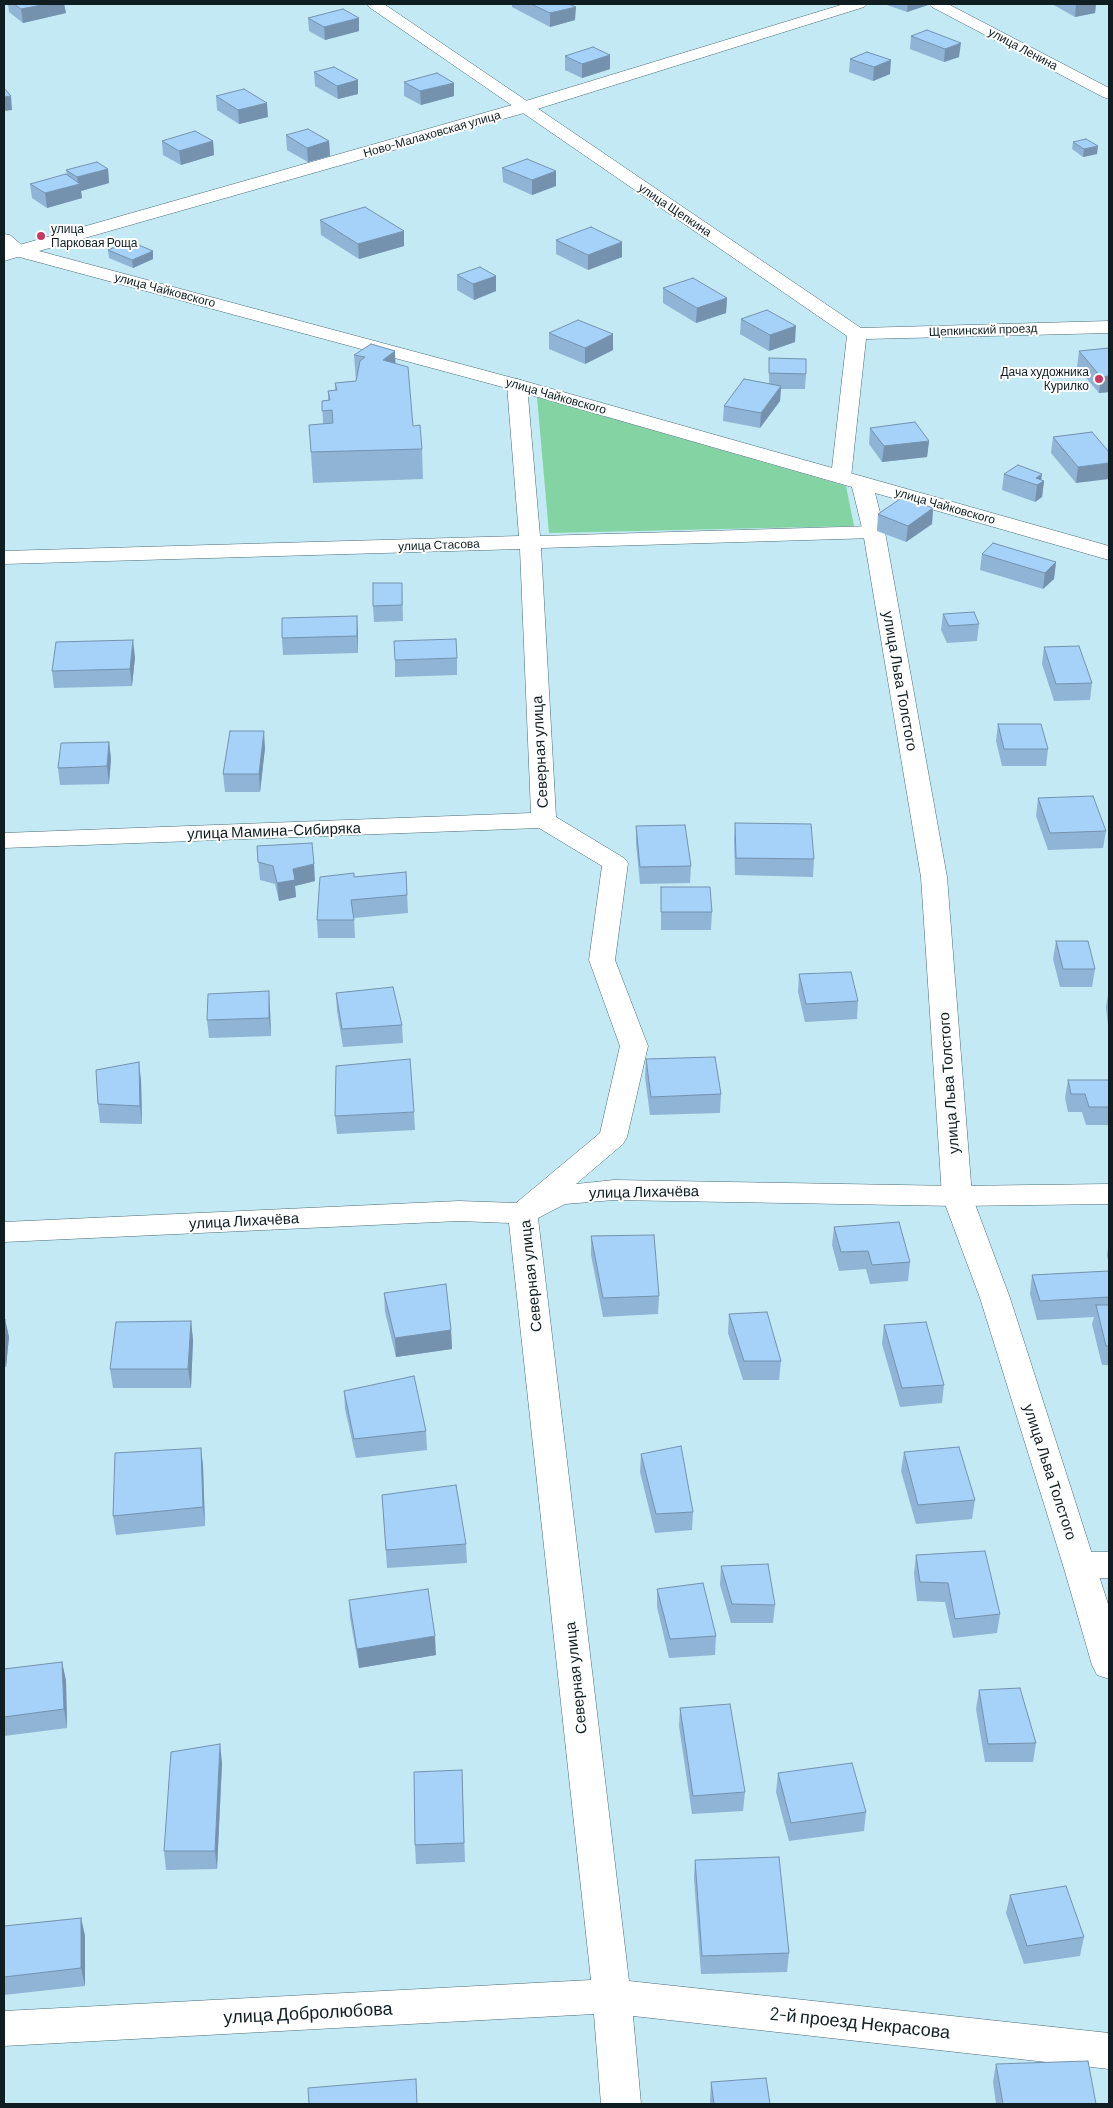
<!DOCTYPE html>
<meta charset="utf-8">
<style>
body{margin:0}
#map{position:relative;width:1113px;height:2108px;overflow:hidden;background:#c3e9f4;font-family:Barlow,sans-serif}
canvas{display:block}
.frame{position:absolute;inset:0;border:5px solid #101e22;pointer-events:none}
</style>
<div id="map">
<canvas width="1113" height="2108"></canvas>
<div class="frame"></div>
</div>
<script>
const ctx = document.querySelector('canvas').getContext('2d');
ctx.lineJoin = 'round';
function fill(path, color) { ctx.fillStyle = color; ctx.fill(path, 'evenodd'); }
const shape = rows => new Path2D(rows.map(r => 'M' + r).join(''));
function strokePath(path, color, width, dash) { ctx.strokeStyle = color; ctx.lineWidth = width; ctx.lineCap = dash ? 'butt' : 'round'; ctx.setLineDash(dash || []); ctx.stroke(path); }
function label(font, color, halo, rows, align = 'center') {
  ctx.font = font + ' Barlow,sans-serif'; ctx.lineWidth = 4; ctx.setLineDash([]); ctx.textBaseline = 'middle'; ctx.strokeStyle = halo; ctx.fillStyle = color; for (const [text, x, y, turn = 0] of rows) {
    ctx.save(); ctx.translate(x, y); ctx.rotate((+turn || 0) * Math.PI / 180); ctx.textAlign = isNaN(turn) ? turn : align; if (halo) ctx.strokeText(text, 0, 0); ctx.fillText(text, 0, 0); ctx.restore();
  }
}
const green = shape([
 [537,397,846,486,854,526,549,533]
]);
const minor = shape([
 [367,4,384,4,861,328,1109,321,1109,333,866,339,851,477,848,481,841,483,834,481,831,477,847,336,369,7,367,4],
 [929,4,948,4,1109,88,1109,99,1103,97,932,7,929,4],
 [4,234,10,235,24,247,27,251,24,255,4,261,4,234],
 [517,379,524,381,527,385,540,536,874,526,882,527,885,532,882,537,874,538,541,548,556,817,624,858,628,863,615,960,648,1046,627,1137,623,1144,576,1184,614,1180,957,1186,1109,1184,1109,1204,957,1206,614,1200,565,1204,538,1218,629,1981,1109,2033,1109,2069,633,2016,641,2104,601,2104,594,2014,4,2046,4,2011,591,1980,509,1223,459,1221,4,1242,4,1222,459,1201,516,1203,600,1133,620,1046,589,960,602,866,539,828,4,848,4,833,531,813,520,549,4,564,4,551,519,536,507,385,510,381,517,379],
 [1080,1552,1109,1552,1109,1578,1080,1578,1068,1574,1063,1565,1068,1556,1080,1552]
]);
const tertiary = shape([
 [844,4,867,4,864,7,531,111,39,251,524,381,1109,546,1109,560,875,493,885,532,947,877,972,1196,1010,1298,1109,1607,1109,1679,1097,1675,1092,1665,1063,1565,980,1298,942,1196,921,877,863,532,852,487,510,389,12,255,9,251,12,247,519,103,844,4]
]);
const wall = shape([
 [8,4,64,4,66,13,23,23,9,12],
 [512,4,569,4,575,20,550,27,512,7],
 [887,4,931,4,907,12,887,5],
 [1052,4,1096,4,1095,13,1075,17],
 [308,18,359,18,359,31,325,40,309,31],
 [927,30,959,57,944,62,910,49,911,36],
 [867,52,890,74,873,81,849,72,850,59],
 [610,55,610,69,582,78,565,70,565,56],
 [314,72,358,80,358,94,338,99,315,86],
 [404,82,454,83,454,96,421,105,404,96],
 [216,96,268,117,239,124,217,110],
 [286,135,329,141,330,156,308,162,287,150],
 [162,141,213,141,214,155,181,165,163,155],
 [1073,142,1097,154,1083,157,1072,149],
 [502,168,556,186,532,195,503,182],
 [108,169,109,183,81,191,82,198,47,208,32,198,30,184,67,175,66,170],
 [320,220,404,246,359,259,321,235],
 [556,240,622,242,622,257,588,270,556,254],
 [108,250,153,259,133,268,109,258],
 [457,275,496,291,474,300,457,290],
 [663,288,727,298,726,313,696,323,663,303],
 [741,319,795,342,769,351,740,334],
 [549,333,613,334,613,350,585,364,549,349],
 [1109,348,1109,392,1099,393,1077,367,1079,351],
 [354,355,396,364,413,426,422,449,423,479,313,483,309,425,323,424,322,401,328,400,328,391,335,390,335,383,356,381],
 [769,358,806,374,805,389,781,389,780,401,760,428,723,421,724,406,769,383],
 [870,428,929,441,927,457,882,462,869,444],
 [1092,432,1076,483,1051,453,1053,437],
 [1004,474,1044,481,1042,497,1035,502,1002,490],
 [933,508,932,524,906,542,877,531,878,514],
 [982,554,1056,562,1054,579,1043,589,980,570],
 [402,583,403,621,374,622,373,606],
 [943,614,979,624,977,641,947,643,941,630],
 [358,633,358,653,283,655,282,638],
 [1044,647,1092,683,1090,700,1054,701,1042,664],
 [135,657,132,686,54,688,52,671],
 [457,658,457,675,395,677,395,660],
 [998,724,1048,749,1046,766,1002,766,996,741],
 [109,742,111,759,109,784,60,785,58,768],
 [265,748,260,792,225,792,223,774],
 [1038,798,1106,831,1103,848,1048,850,1036,816],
 [735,823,814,859,813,877,735,875,734,841],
 [636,826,691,866,690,883,640,884,636,844],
 [257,846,315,881,295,886,296,897,279,901,275,884,260,880],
 [406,872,408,913,354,918,355,938,318,938,317,920,354,877],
 [661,887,712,912,711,930,661,930],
 [1056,941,1095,969,1092,987,1060,987,1053,959],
 [799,974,858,1001,857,1019,805,1022,798,992],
 [1109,989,1109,1034,1106,1007],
 [336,993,402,1025,403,1043,343,1047,337,1011],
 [270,1009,271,1036,209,1038,207,1020],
 [646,1059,721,1094,720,1113,650,1115,645,1077],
 [141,1080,142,1124,100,1123,98,1104],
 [1068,1080,1109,1080,1109,1125,1086,1125,1082,1112,1068,1112,1065,1098],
 [414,1112,415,1130,337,1134,335,1116],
 [834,1227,910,1262,908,1281,870,1284,866,1269,839,1271,832,1245],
 [591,1236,659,1296,658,1314,603,1317,591,1255],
 [1109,1242,1109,1264,1107,1255],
 [1109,1271,1109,1365,1102,1365,1092,1324,1094,1317,1037,1320,1030,1294,1032,1275],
 [384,1293,451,1330,452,1349,396,1357,385,1312],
 [729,1314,781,1361,779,1380,743,1380,728,1333],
 [4,1319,5,1319,9,1337,6,1367,4,1367],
 [191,1321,193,1340,191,1388,113,1388,110,1369],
 [884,1325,944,1385,942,1403,900,1407,882,1344],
 [344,1391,426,1431,427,1450,356,1458,345,1409],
 [201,1448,203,1466,205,1526,116,1535,113,1516],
 [904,1452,975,1500,972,1519,916,1524,901,1471],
 [641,1454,693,1512,692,1530,655,1533,640,1472],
 [382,1495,466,1544,467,1563,387,1568],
 [916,1555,1000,1614,997,1633,953,1638,945,1602,917,1601,914,1574],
 [721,1566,775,1605,773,1623,731,1623,720,1585],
 [657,1589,716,1636,715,1655,669,1658,657,1607],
 [349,1600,436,1655,359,1668,350,1618],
 [62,1662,66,1681,67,1728,4,1736,4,1669],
 [979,1690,1036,1743,1033,1762,985,1762,976,1709],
 [680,1708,745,1792,743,1811,692,1814,679,1726],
 [222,1763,217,1869,166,1870,164,1851],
 [462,1770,465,1862,416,1864,415,1845],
 [778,1773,866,1812,864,1831,789,1841,776,1792],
 [695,1860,789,1953,787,1972,701,1974,694,1878],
 [1010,1895,1084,1937,1080,1956,1024,1964,1006,1913],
 [81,1918,85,1936,85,1986,4,1995,4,1926],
 [996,2064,1096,2104,996,2104,993,2082],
 [711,2082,770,2104,710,2104,710,2100]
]);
const shadedWall = shape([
 [47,4,64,4,66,13,23,23,21,9],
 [908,4,931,4,907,12],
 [1076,4,1096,4,1095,13,1075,17],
 [576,7,575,20,550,27,550,13],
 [359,18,359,31,325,40,324,27],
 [961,43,959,57,944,62,945,49],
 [610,55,610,69,582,78,582,64],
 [891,60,890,74,873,81,874,67],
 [358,80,358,94,338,99,337,86],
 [454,83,454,96,421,105,420,91],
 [11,96,12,110,4,111,4,97],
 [267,103,268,117,239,124,238,110],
 [213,141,214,155,181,165,179,151],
 [329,141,330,156,308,162,307,148],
 [1098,146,1097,154,1083,157,1084,149],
 [108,169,109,183,81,191,82,198,47,208,45,193,78,184,77,177],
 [556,171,556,186,532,195,532,180],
 [404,231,404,246,359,259,358,244],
 [622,242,622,257,588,270,588,255],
 [153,251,153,259,133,268,132,260],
 [496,276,496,291,474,300,473,284],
 [727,298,726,313,696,323,697,308],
 [796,326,795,342,769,351,770,335],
 [613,334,613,350,585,364,585,348],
 [395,351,396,381,383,360],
 [1109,376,1109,392,1099,393,1101,377],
 [781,386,780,401,760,428,761,413],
 [929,441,927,457,882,462,884,446],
 [1109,463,1109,479,1076,483,1078,467],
 [1042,474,1041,482,1044,481,1042,497,1035,502,1037,485,1036,478],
 [933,508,932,524,906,542,908,526],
 [1056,562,1054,579,1043,589,1045,573],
 [357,616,358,633,358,653,357,636],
 [133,640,135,657,132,686,130,669],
 [264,731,265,748,260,792,259,774],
 [109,742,111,759,109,784,107,766],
 [314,864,315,881,295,886,296,897,279,901,277,883,293,869],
 [269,991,270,1009,271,1036,269,1018],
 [139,1062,141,1080,142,1124,140,1106],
 [5,1319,9,1337,6,1367,4,1354,4,1336],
 [191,1321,193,1340,191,1388,188,1369],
 [451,1330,452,1349,396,1357,395,1338],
 [201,1448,203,1466,205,1526,203,1507],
 [435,1636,436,1655,359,1668,357,1649],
 [62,1662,66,1681,67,1728,64,1709],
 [220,1744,222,1763,217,1869,215,1851],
 [81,1918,85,1936,85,1986,81,1968]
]);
const building = shape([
 [14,4,47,4,21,9,14,4],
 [531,4,569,4,576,7,550,13,531,4],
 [343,9,359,18,324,27,308,18,343,9],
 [927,30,961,43,945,49,911,36,927,30],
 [593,47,610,55,582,64,565,56,593,47],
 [867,52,891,60,874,67,850,59,867,52],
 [334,67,358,80,337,86,314,72,334,67],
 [437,73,454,83,420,91,404,82,437,73],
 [4,88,11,96,4,97,4,88],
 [244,89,267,103,238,110,216,96,244,89],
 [308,129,329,141,307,148,286,135,308,129],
 [195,131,213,141,179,151,162,141,195,131],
 [1086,139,1098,146,1084,149,1073,142,1086,139],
 [527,159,556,171,532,180,502,168,527,159],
 [97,162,108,169,77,177,66,170,97,162],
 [66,174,80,184,45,193,30,184,66,174],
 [365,207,404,231,358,244,320,220,365,207],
 [591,227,622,242,588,255,556,240,591,227],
 [129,241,153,251,132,260,108,250,129,241],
 [480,267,496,276,473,284,457,275,480,267],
 [693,278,727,298,697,308,663,288,693,278],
 [767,310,796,326,770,335,741,319,767,310],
 [578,320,613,334,585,348,549,333,578,320],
 [371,344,395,351,383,360,408,367,413,426,420,425,422,449,311,452,309,425,333,423,332,410,322,411,322,401,330,400,328,391,337,390,335,383,356,381,360,361,365,357,354,355,371,344],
 [1109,348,1109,376,1101,377,1079,351,1109,348],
 [769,358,806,359,806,374,769,373,769,358],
 [744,379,781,386,761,413,724,406,744,379],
 [915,422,929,441,884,446,870,428,915,422],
 [1092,432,1109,452,1109,463,1078,467,1053,437,1092,432],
 [1018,465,1042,474,1036,478,1044,481,1037,485,1004,474,1018,465],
 [903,497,933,508,908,526,878,514,903,497],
 [993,543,1056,562,1045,573,982,554,993,543],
 [373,583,402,583,402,605,373,606,373,583],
 [974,612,979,624,949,626,943,614,974,612],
 [357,616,357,636,282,638,282,618,357,616],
 [456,639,457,658,395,660,394,641,456,639],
 [133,640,130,669,52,671,56,642,133,640],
 [1079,646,1092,683,1056,684,1044,647,1079,646],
 [998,724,1041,724,1048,749,1004,749,998,724],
 [230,731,264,731,259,774,223,774,230,731],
 [109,742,107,766,58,768,61,743,109,742],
 [1093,796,1106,831,1050,833,1038,798,1093,796],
 [735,823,811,824,814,859,736,858,735,823],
 [685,825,691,866,640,867,636,826,685,825],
 [312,843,314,864,293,869,295,880,277,883,273,866,258,862,257,846,312,843],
 [406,872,407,895,351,900,354,920,317,920,320,877,354,873,354,877,406,872],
 [661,887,710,887,712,912,661,912,661,887],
 [1056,941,1088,941,1095,969,1063,969,1056,941],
 [851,972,858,1001,806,1004,799,974,851,972],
 [393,987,402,1025,342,1029,336,993,393,987],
 [269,991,269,1018,207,1020,208,994,269,991],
 [715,1057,721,1094,651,1097,646,1059,715,1057],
 [410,1059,414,1112,335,1116,336,1066,410,1059],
 [139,1062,140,1106,98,1104,96,1070,139,1062],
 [1068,1080,1109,1080,1109,1107,1089,1107,1085,1094,1071,1094,1068,1080],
 [899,1222,910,1262,872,1265,868,1251,841,1252,834,1227,899,1222],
 [654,1235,659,1296,603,1298,591,1236,654,1235],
 [1109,1271,1109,1297,1040,1301,1032,1275,1109,1271],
 [446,1284,451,1330,395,1338,384,1293,446,1284],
 [1096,1305,1109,1305,1109,1346,1106,1346,1096,1305],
 [767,1312,781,1361,744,1361,729,1314,767,1312],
 [4,1319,5,1319,4,1336,4,1319],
 [191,1321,188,1369,110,1369,116,1322,191,1321],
 [926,1322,944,1385,902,1388,884,1325,926,1322],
 [414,1376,426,1431,354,1439,344,1391,414,1376],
 [681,1446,693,1512,656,1514,641,1454,681,1446],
 [959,1447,975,1500,918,1505,904,1452,959,1447],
 [201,1448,203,1507,113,1516,115,1453,201,1448],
 [456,1485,466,1544,386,1550,382,1495,456,1485],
 [985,1551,1000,1614,955,1619,948,1583,920,1582,916,1555,985,1551],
 [768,1564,775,1605,732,1604,721,1566,768,1564],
 [703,1583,716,1636,670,1639,657,1589,703,1583],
 [428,1589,435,1636,357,1649,349,1600,428,1589],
 [62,1662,64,1709,4,1717,4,1669,62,1662],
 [1020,1688,1036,1743,988,1744,979,1690,1020,1688],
 [730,1704,745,1792,693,1796,680,1708,730,1704],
 [220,1744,215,1851,164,1851,171,1752,220,1744],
 [852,1763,866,1812,791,1823,778,1773,852,1763],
 [462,1770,464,1843,415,1845,414,1772,462,1770],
 [779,1857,789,1953,702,1956,695,1860,779,1857],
 [1066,1886,1084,1937,1027,1946,1010,1895,1066,1886],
 [81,1918,81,1968,4,1977,4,1926,81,1918],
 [1088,2061,1096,2104,1003,2104,996,2064,1088,2061],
 [766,2078,770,2104,714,2104,711,2082,766,2078],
 [416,2079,417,2104,309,2104,308,2088,416,2079]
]);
const markers = [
 [41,236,5,"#c83961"],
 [1099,379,5,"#c83961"]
];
const farStreetnames = [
 ["улица Ленина",1023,49,28],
 ["Ново-Малаховская улица",432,134,-16],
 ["улица Щепкина",675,210,34],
 ["улица Чайковского",165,290,15],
 ["Щепкинский проезд",983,330,-2],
 ["улица Чайковского",556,396,16],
 ["улица Чайковского",945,506,16],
 ["улица Стасова",439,545,-2]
];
const farPoinames = [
 ["улица",51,229],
 ["Парковая Роща",51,243],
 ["Дача художника",1089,372,"right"],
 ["Курилко",1089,386,"right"]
];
const streetNames = [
 ["улица Льва Толстого",900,681,80],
 ["Северная улица",540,752,-93],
 ["улица Мамина-Сибиряка",274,831,-2],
 ["улица Льва Толстого",949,1083,-94],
 ["улица Лихачёва",644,1192,-1],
 ["улица Лихачёва",244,1221,-3],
 ["Северная улица",531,1276,-96],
 ["улица Льва Толстого",1050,1472,72],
 ["Северная улица",576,1678,-96]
];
const nearStreetnames = [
 ["улица Добролюбова",308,2013,-3],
 ["2-й проезд Некрасова",860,2023,6]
];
fill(green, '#84d3a2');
strokePath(minor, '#496c75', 1);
strokePath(tertiary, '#496c75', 1);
fill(minor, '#fff');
fill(tertiary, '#fff');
fill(wall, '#8fb4d6');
fill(shadedWall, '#7492ae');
fill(building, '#a6d1f9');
strokePath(building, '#7492ae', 1);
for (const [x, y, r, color] of markers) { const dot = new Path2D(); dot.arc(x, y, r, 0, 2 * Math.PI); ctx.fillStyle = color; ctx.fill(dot); strokePath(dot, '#fff', 2); }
label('12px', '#101e22', '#fff', farStreetnames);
label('12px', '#101e22', '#fff', farPoinames, 'left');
label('15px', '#101e22', '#fff', streetNames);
label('18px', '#101e22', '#fff', nearStreetnames);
</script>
